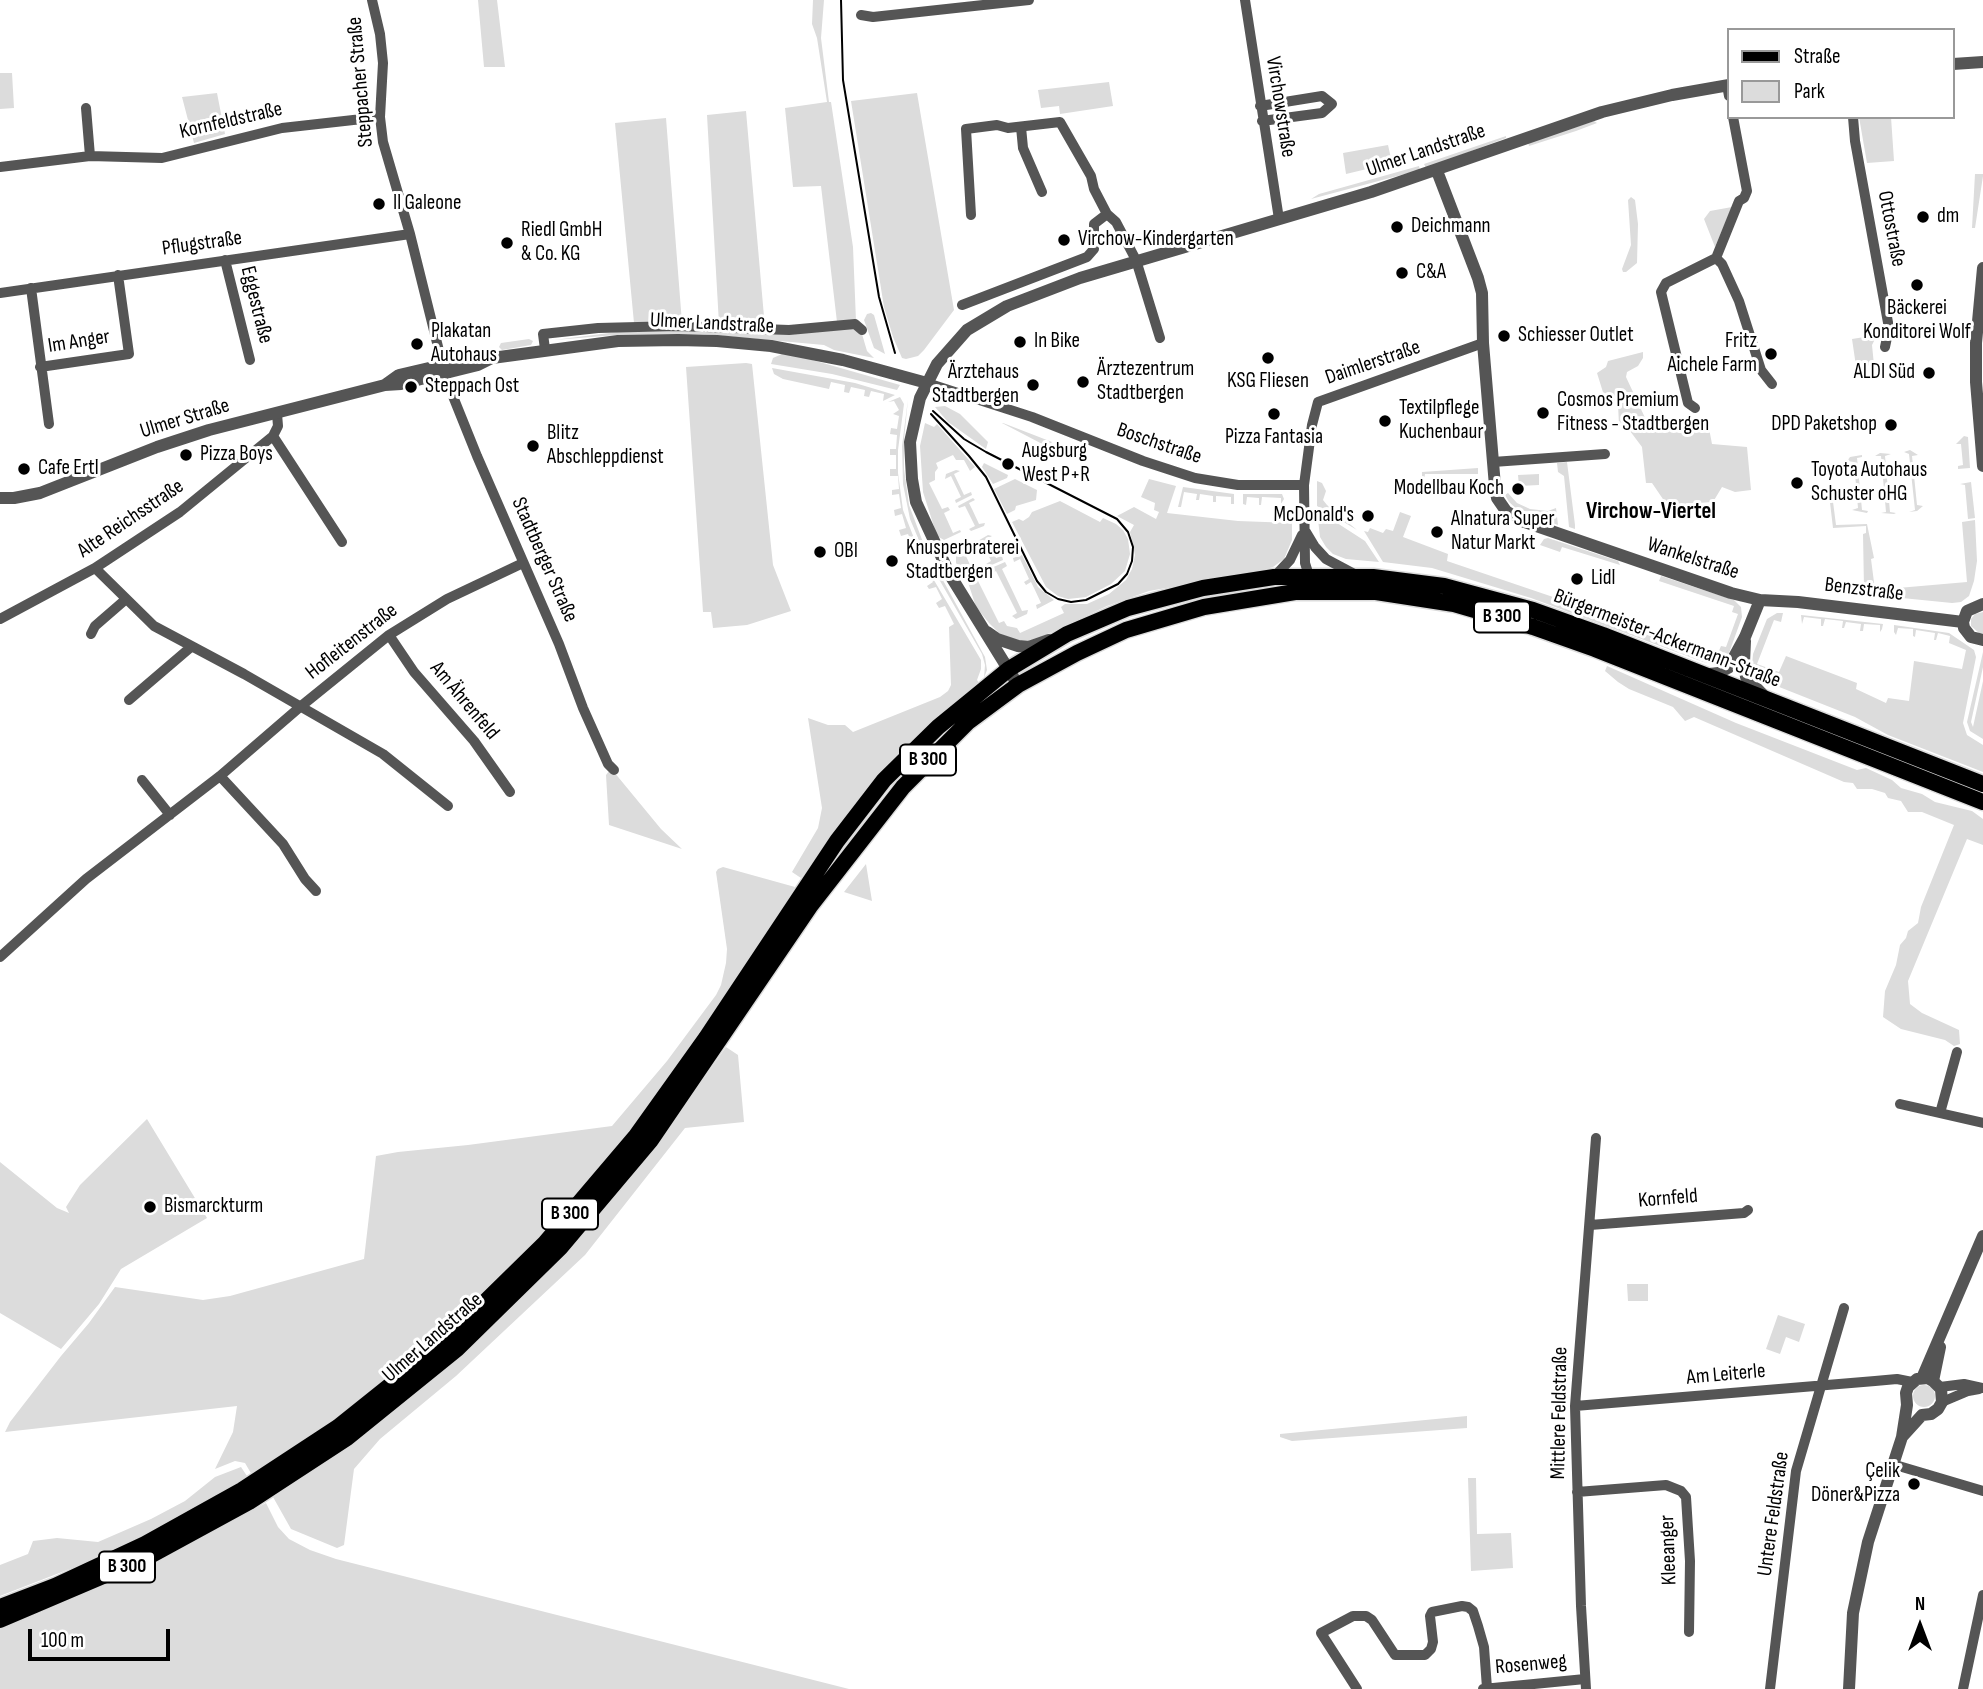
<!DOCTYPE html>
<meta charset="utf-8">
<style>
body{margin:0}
#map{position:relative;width:1983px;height:1689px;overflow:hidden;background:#fff;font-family:"Sofia Sans Condensed",sans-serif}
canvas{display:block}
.legend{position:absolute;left:1727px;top:28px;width:228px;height:91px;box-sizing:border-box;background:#fff;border:2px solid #999;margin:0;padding:9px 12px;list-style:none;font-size:21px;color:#000}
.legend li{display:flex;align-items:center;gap:14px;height:35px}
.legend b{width:35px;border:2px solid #999}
.north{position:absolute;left:1885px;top:1591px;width:70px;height:70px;-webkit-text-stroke:5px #fff;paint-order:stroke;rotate:0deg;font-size:19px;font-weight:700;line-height:28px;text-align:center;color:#000}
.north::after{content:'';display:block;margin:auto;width:24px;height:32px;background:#000;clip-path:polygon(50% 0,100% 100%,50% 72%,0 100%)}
.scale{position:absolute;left:28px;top:1629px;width:142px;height:32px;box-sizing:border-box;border:4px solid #000;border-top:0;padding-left:9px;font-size:21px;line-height:24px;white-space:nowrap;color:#000;-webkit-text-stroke:5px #fff;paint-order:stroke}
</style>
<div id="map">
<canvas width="1983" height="1689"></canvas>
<ul class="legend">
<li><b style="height:9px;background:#000"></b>Straße</li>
<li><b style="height:19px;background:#dcdcdc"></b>Park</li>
</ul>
<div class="north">N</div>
<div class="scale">100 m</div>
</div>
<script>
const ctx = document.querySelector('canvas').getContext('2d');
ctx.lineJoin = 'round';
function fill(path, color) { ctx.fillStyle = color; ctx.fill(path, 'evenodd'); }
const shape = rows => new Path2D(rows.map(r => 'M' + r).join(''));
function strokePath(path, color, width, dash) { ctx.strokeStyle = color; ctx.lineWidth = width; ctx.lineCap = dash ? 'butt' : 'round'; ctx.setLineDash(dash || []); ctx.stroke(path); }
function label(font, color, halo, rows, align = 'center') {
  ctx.font = font + ' "Sofia Sans Condensed",sans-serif'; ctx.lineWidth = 6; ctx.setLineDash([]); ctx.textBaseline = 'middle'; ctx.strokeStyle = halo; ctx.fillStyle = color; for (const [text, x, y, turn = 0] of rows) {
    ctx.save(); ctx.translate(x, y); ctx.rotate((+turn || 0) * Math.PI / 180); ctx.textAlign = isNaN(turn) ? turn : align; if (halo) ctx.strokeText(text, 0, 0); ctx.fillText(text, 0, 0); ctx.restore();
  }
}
const green = shape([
 [478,0,497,0,505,67,484,67],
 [813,0,824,0,821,38,829,102,831,102,853,247,856,321,837,322,821,186,793,187,785,108,827,102,817,38,812,24],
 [0,73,12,73,14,108,0,109],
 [1109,82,1113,106,1060,114,1059,106,1041,108,1038,90],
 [217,93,225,134,194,143,182,97],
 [917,93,954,310,924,350,918,356,906,359,902,358,893,337,884,307,851,101],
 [746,111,765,328,719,324,707,115],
 [1859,117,1891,117,1894,161,1867,163],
 [666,118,682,323,634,323,615,123],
 [1594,121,1597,123,1576,131,1529,146,1528,143],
 [1506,136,1506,138,1426,168,1424,164],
 [1388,145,1392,163,1346,174,1343,153],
 [1419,166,1420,170,1311,199,1319,194],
 [1975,174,1983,174,1983,176,1975,228,1972,228],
 [1631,197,1635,200,1638,224,1637,263,1626,272,1623,272,1622,269,1631,245,1628,200],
 [1732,207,1715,247,1704,219,1710,211],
 [871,313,874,315,885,354,874,348,864,320,867,314],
 [855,328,862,334,867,351,874,358,834,350,824,345,703,334,616,335,554,340,617,332],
 [1877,335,1872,345,1874,365,1856,366,1852,339],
 [529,339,533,341,531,345,502,350,499,347,501,343],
 [1643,352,1643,358,1638,366,1627,372,1626,377,1647,422,1660,429,1704,417,1708,423,1712,444,1747,447,1751,490,1735,492,1722,487,1713,502,1667,505,1652,483,1646,483,1642,447,1630,431,1619,425,1618,404,1607,405,1597,373,1606,367,1608,361],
 [782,354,802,357,900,385,897,390,832,374,771,364,773,358],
 [746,363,752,364,773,565,791,611,747,625,713,628,711,612,703,612,686,367],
 [772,368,855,383,895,395,883,401,884,394,871,391,869,397,864,396,865,390,851,387,849,393,844,392,845,385,831,382,829,389,783,379,774,374],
 [900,397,904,404,898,450,898,473,903,510,919,551,912,554,907,549,913,546,908,534,901,536,899,530,906,528,902,514,895,516,894,510,901,508,899,494,892,495,892,490,899,489,898,476,890,476,890,469,896,469,896,455,890,455,890,449,896,449,897,435,890,434,891,428,897,429,899,416,893,414,899,410,894,401,888,402],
 [908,399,904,440,904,469,909,505,924,545,923,550,910,519,903,484,902,446],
 [945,406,960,414,988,442,986,449,948,422,935,407],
 [925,423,934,427,937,424,975,467,970,471,964,460,956,460,953,455,936,463,938,468,935,472,935,480,929,483,942,509,948,507,950,510,944,513,953,533,960,530,961,532,944,540,937,536,923,492,920,446],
 [1002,423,1003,423,1052,442,1048,447],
 [1964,436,1968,437,1970,468,1958,469,1958,466,1963,465,1961,444,1956,444],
 [1910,450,1918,455,1912,456,1917,505,1923,506,1917,511,1909,512,1915,510,1909,454,1904,452],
 [1880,453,1891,454,1885,456,1890,512,1896,513,1894,514,1881,513,1886,512,1881,456,1875,456],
 [1862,455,1862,457,1857,458,1862,510,1868,511,1867,513,1852,510,1858,508,1854,462,1847,461,1850,457],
 [1567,462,1575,525,1575,529,1569,527,1564,476,1558,472,1557,463],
 [984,463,1008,475,1007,478,993,484,982,467],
 [1478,468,1478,474,1425,474,1424,481,1422,476,1422,472],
 [956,470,960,471,954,474,964,495,971,492,972,495,956,503,955,500,961,497,951,476,945,479,946,474],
 [1539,474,1539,485,1519,486,1518,475],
 [1015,479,1037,490,1036,500,1016,506,1015,510,1007,514,994,489],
 [1149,479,1176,486,1167,513,1238,521,1292,523,1292,540,1284,559,1273,567,1257,572,1149,591,1107,606,1039,638,1029,641,1019,641,1000,634,989,623,976,607,966,576,956,563,956,551,966,544,968,547,963,550,974,573,979,570,981,573,976,577,999,623,1004,621,1007,626,1017,628,1020,633,1064,613,1061,607,1065,604,1087,604,1109,594,1126,580,1132,569,1135,555,1130,532,1134,525,1117,516,1134,507,1156,519,1159,512,1154,510,1155,503,1141,497],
 [1317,481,1322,483,1326,491,1323,500,1327,505,1357,530,1317,506],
 [1971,482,1975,518,1968,519,1965,485,1960,484],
 [1183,487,1234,494,1234,504,1231,504,1231,497,1216,496,1216,502,1213,502,1213,496,1200,494,1199,500,1196,500,1197,494,1184,492,1181,507,1178,507],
 [1508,493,1517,503,1530,509,1548,511,1556,508,1558,525,1519,511,1509,502,1505,495],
 [1243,494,1282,494,1284,499,1281,504,1281,498,1262,497,1261,505,1259,505,1259,498,1247,497,1246,505,1243,504],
 [1829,494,1832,494,1836,525,1867,524,1874,558,1871,559,1875,590,1967,582,1962,522,1975,520,1977,561,1974,581,1969,596,1961,602,1952,603,1842,592,1842,589,1864,589,1863,534,1866,533,1866,526,1833,528],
 [973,498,975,500,969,503,972,509,979,524,985,523,984,526,971,531,969,529,975,526,965,506,959,508,958,506],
 [1060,501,1100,522,1103,518,1116,524,1123,530,1128,539,1130,554,1125,571,1111,584,1086,597,1068,599,1058,596,1046,587,1012,522,1019,519,1023,521,1029,517,1032,512],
 [1317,510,1365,541,1379,562,1346,559,1333,554,1326,547,1320,537],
 [1400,512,1411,516,1403,537,1448,554,1447,561,1718,653,1721,646,1726,647,1738,614,1732,612,1734,606,1659,581,1661,576,1734,600,1741,607,1742,617,1729,653,1719,662,1706,663,1531,598,1432,568,1383,562,1364,531,1368,532,1370,528,1383,533,1386,529,1393,531],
 [988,535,992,536,987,539,996,558,1002,556,1003,560,987,567,986,564,991,561,982,541,976,544,976,542],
 [1548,538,1618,561,1620,565,1562,547,1560,552,1540,545,1544,539],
 [1022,555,1038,587,1054,600,1037,609,1036,605,1041,603,1034,588,1031,582,1026,585,1024,582,1029,579,1020,559,1014,562,1013,558],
 [1005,562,1007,566,1002,569,1014,594,1022,611,1028,610,1027,614,1016,619,1012,616,1017,613,996,571,991,574,989,569],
 [932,567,939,573,985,657,987,670,984,678,985,665,982,654],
 [923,570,928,570,981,660,981,669,977,680,979,683,932,723,859,800,801,878,792,872,818,828,822,808,808,718,828,725,845,725,853,732,940,697,948,691,951,685,949,627,954,624,945,606,939,608,936,603,942,599,936,587,929,589,927,586,933,582,928,573,922,576],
 [1983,612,1983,633,1979,633,1971,626,1971,619,1975,614],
 [1777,613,1783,613,1781,622,1774,620,1757,664,1779,672,1786,656,1857,683,1856,689,1886,703,1888,698,1909,701,1914,661,1962,669,1966,650,1949,643,1950,636,1938,633,1936,640,1934,640,1935,633,1916,630,1915,637,1913,636,1913,629,1898,628,1896,635,1894,632,1894,625,1949,633,1974,650,1976,657,1963,723,1967,735,1983,745,1983,772,1888,735,1855,717,1759,679,1752,666,1753,654,1767,619],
 [1801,615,1883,624,1882,629,1880,632,1880,625,1864,624,1863,631,1860,631,1861,624,1846,622,1844,628,1842,628,1843,621,1825,619,1823,626,1821,626,1821,619,1804,617,1802,624],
 [1983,652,1983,667,1971,722,1973,727,1983,681,1983,739,1970,731,1967,722],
 [1607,666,1736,723,1857,770,1866,768,1892,780,1901,788,1922,794,1935,802,1972,811,1983,819,1983,845,1967,839,1908,981,1910,1004,1922,1013,1959,1030,1960,1044,1954,1046,1945,1040,1901,1029,1883,1017,1885,991,1896,965,1900,945,1906,938,1908,931,1918,923,1921,907,1954,825,1922,812,1908,812,1901,801,1888,798,1885,793,1872,789,1857,789,1853,783,1844,782,1694,717,1685,721,1673,707,1629,689,1618,682,1605,671],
 [609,771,614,772,661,829,682,849,609,825,606,775],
 [866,864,872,901,844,892],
 [723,867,795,887,740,978,672,1078,567,1212,462,1319,339,1419,252,1475,245,1463,235,1461,215,1469,233,1432,237,1406,5,1432,10,1422,61,1356,89,1323,115,1287,203,1300,230,1296,364,1259,376,1156,398,1152,468,1145,612,1126,667,1061,716,995,721,985,726,963,727,949,716,872,718,869],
 [726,1047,738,1055,744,1122,685,1128,585,1255,456,1376,380,1439,354,1469,344,1545,337,1548,291,1529,273,1497,353,1442,658,1143],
 [147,1119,207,1218,121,1269,99,1304,61,1349,0,1313,0,1162,57,1208,69,1213,66,1207,80,1185],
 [1627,1284,1648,1284,1648,1301,1628,1301],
 [1778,1315,1805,1324,1799,1342,1786,1337,1780,1354,1766,1349],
 '1913 1396a11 11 0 1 1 22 0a11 11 0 1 1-22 0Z',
 [1467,1416,1467,1428,1292,1441,1280,1437,1280,1434],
 [241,1467,247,1476,238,1483,130,1543,80,1565,0,1596,0,1565,28,1554,33,1541,57,1538,98,1542,151,1519,185,1501,215,1477],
 [1468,1478,1476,1478,1477,1534,1511,1533,1513,1568,1471,1571],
 [266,1503,278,1527,289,1539,310,1550,336,1559,849,1689,0,1689,0,1628,40,1613,156,1560]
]);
const minor = shape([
 [372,0,380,34,383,63,380,117,383,142,410,234,446,379,477,456,559,644,583,708,608,764,614,770],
 [1245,0,1279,219],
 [861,15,873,17,1029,0],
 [1727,85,1729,96],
 [1260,106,1322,96,1332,104,1322,113,1262,121],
 [86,108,90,156],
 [1733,117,1747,191,1744,198,1739,201,1716,258,1722,264,1739,301,1761,370,1772,384],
 [1853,117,1855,141,1889,328,1885,347],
 [1021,127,1023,148,1042,192],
 [0,167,90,156,162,158,282,128,380,117],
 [971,215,966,129,997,125,1008,128,1060,122,1091,176,1094,189,1107,214,1116,222,1136,260,1160,338],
 [225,260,250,360],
 [31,288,49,424],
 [0,293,410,234],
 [962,305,1087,257,1094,249,1094,224,1107,214],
 [545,349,543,334,598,328,678,326,789,330,855,324,862,330],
 [40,367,129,354,118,275],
 [927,383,1032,417,1143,461,1195,478,1238,485,1304,485],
 [1695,408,1688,403,1661,292,1666,283,1716,258],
 [273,436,342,542],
 [1493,462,1605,454],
 [1306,532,1315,547,1326,559,1356,575],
 [95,568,154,626,244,674,383,754,448,806],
 [1274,577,1290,560,1302,535],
 [1311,582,1305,563,1304,485,1312,425,1318,402,1483,343],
 [0,619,95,568,180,512,273,436,278,426,277,414],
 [91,634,95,626,125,600],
 [389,635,414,672,474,741,510,792],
 [129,700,191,647],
 [220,776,283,844,305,879,316,891],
 [142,780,170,815],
 [0,957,86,879,220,776,300,707,389,635,447,599,523,563],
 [1900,1104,1983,1123],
 [1940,1113,1957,1052],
 [1590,1225,1744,1213,1748,1210],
 [1940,1387,1964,1384,1983,1388],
 [1942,1402,1968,1391,1979,1389],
 [1575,1406,1875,1381,1897,1379,1912,1382],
 [1892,1464,1983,1491],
 [1577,1492,1666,1485,1681,1491,1686,1497,1690,1561,1689,1632],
 [1357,1689,1321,1633,1353,1616,1366,1616,1372,1620,1395,1655,1425,1655,1431,1649,1433,1642,1430,1616,1432,1612,1462,1606,1468,1607,1473,1611,1478,1626,1484,1647,1487,1688],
 [1483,1689,1585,1679],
 [1586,1689,1581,1606,1575,1406,1596,1138],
 [1770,1689,1796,1471,1844,1308],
 [1963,1689,1983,1595]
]);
const tertiary = shape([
 [1953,64,1983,62],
 [1437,171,1478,278,1482,293,1483,343,1495,486,1497,498,1506,511,1522,521,1731,593,1760,600,1798,602,1963,622],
 [1983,268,1976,343,1976,382,1983,466],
 [385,385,399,375,476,357,492,358,618,341,678,340,717,341,771,346,843,360,927,383],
 [0,498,14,498,40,493,157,447,209,430,385,385,401,384,478,365,492,358],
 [1983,604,1967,611,1963,622,1964,628,1971,637,1983,640],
 [987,632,997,639,1018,646,1029,647,1049,640],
 [1745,641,1744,663,1746,677,1764,696],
 [1704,675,1718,673,1728,668,1745,637,1760,600],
 [1018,685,950,575,916,502,912,479,910,442,920,398,937,364,967,330,1007,306,1080,278,1371,192,1602,112,1672,95,1729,85],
 [1922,1378,1983,1236],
 [1933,1381,1940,1347],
 [1849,1689,1853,1613,1868,1542,1902,1437,1907,1405,1906,1393,1908,1387,1917,1379,1928,1378,1933,1381,1941,1389,1942,1402,1938,1409,1931,1414,1922,1415,1902,1437]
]);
const primary = shape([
 [0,1607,55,1586,145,1544,242,1490,338,1427,443,1343,545,1243,636,1136,706,1038,837,841,884,780,938,727,1009,669,1067,634,1128,608,1203,588,1274,577,1373,577,1444,586,1533,610,1603,635,1983,784],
 [0,1620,148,1557,249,1502,347,1438,457,1349,560,1248,651,1140,811,905,903,787,968,722,1018,685,1077,653,1126,630,1204,607,1295,592,1376,592,1454,604,1533,627,1595,649,1983,802]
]);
const tram = shape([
 [841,0,843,80,879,297,895,353],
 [931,414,969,456,986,477,1037,581,1046,592,1058,599,1071,602,1086,600,1118,584,1127,574,1132,561,1133,547,1128,532,1117,519,986,452,964,439,933,411]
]);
const markers = [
 [379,204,7,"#000"],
 [1923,217,7,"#000"],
 [1397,227,7,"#000"],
 [1064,240,7,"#000"],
 [507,243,7,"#000"],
 [1402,273,7,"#000"],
 [1917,285,7,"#000"],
 [1504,336,7,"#000"],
 [1020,342,7,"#000"],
 [417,344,7,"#000"],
 [1771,354,7,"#000"],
 [1268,358,7,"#000"],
 [1929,373,7,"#000"],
 [1083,382,7,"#000"],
 [1033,385,7,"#000"],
 [411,387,7,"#000"],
 [1543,413,7,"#000"],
 [1274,414,7,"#000"],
 [1385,421,7,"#000"],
 [1891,425,7,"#000"],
 [533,446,7,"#000"],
 [186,455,7,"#000"],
 [1008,464,7,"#000"],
 [24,469,7,"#000"],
 [1797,483,7,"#000"],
 [1518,489,7,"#000"],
 [1368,516,7,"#000"],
 [1437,532,7,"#000"],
 [820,552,7,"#000"],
 [892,561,7,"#000"],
 [1577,579,7,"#000"],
 [150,1207,7,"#000"],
 [1914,1484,7,"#000"]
];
const shields = [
 [1502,617,56],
 [928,760,56],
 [570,1214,56],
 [127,1567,56]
];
const shieldNames = [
 ["B 300",1502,617],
 ["B 300",928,760],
 ["B 300",570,1214],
 ["B 300",127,1567]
];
const streetNames = [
 ["Steppacher Straße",361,82,-95],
 ["Virchowstraße",1280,107,81],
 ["Kornfeldstraße",231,121,-13],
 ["Ulmer Landstraße",1426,151,-19],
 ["Ottostraße",1891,229,79],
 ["Pflugstraße",202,244,-8],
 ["Eggestraße",256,305,76],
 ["Ulmer Landstraße",712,324,3],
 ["Im Anger",79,342,-9],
 ["Daimlerstraße",1373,363,-19],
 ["Ulmer Straße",185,419,-17],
 ["Boschstraße",1159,444,19],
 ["Alte Reichsstraße",131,519,-34],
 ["Wankelstraße",1693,559,18],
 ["Stadtberger Straße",544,560,66],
 ["Benzstraße",1864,590,7],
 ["Bürgermeister-Ackermann-Straße",1667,639,21],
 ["Hofleitenstraße",352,642,-38],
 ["Am Ährenfeld",464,701,50],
 ["Kornfeld",1668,1199,-5],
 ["Ulmer Landstraße",433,1338,-41],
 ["Am Leiterle",1726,1375,-5],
 ["Mittlere Feldstraße",1560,1413,-89],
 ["Untere Feldstraße",1774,1514,-82],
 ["Kleeanger",1669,1550,-92],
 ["Rosenweg",1531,1665,-5]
];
const poiNames = [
 ["Il Galeone",393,204],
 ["dm",1937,217],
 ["Deichmann",1411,227],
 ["Riedl GmbH",521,231],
 ["& Co. KG",521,255],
 ["Virchow-Kindergarten",1078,240],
 ["C&A",1416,273],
 ["Bäckerei",1917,309,"center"],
 ["Konditorei Wolf",1917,333,"center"],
 ["Plakatan",431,332],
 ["Autohaus",431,356],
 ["Schiesser Outlet",1518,336],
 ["In Bike",1034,342],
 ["Fritz",1757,342,"right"],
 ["Aichele Farm",1757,366,"right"],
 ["Ärztezentrum",1097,370],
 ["Stadtbergen",1097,394],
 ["Ärztehaus",1019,373,"right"],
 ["Stadtbergen",1019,397,"right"],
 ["ALDI Süd",1915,373,"right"],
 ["KSG Fliesen",1268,382,"center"],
 ["Steppach Ost",425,387],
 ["Cosmos Premium",1557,401],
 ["Fitness - Stadtbergen",1557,425],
 ["Textilpflege",1399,409],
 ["Kuchenbaur",1399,433],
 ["DPD Paketshop",1877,425,"right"],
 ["Blitz",547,434],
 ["Abschleppdienst",547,458],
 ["Pizza Fantasia",1274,438,"center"],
 ["Augsburg",1022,452],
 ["West P+R",1022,476],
 ["Pizza Boys",200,455],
 ["Cafe Ertl",38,469],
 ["Toyota Autohaus",1811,471],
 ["Schuster oHG",1811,495],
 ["Modellbau Koch",1504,489,"right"],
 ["McDonald's",1354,516,"right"],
 ["Alnatura Super",1451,520],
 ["Natur Markt",1451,544],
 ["Knusperbraterei",906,549],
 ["Stadtbergen",906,573],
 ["OBI",834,552],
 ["Lidl",1591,579],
 ["Bismarckturm",164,1207],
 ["Çelik",1900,1472,"right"],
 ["Döner&Pizza",1900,1496,"right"]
];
const neighbourhoodNames = [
 ["Virchow-Viertel",1651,512]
];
fill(green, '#dcdcdc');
strokePath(primary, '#dbdbdb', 19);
strokePath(minor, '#555', 10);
strokePath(tertiary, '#555', 12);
strokePath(primary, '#000', 16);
strokePath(tram, '#000', 2);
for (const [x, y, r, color] of markers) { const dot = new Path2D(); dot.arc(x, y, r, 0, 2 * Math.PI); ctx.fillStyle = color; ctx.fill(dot); strokePath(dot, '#fff', 2.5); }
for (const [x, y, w] of shields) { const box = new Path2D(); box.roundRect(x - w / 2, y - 15.5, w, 31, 5); ctx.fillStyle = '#fff'; ctx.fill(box); strokePath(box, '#000', 2); }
label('bold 19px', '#000', null, shieldNames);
label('21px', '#000', '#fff', streetNames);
label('21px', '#000', '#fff', poiNames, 'left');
label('bold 23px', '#000', '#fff', neighbourhoodNames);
</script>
